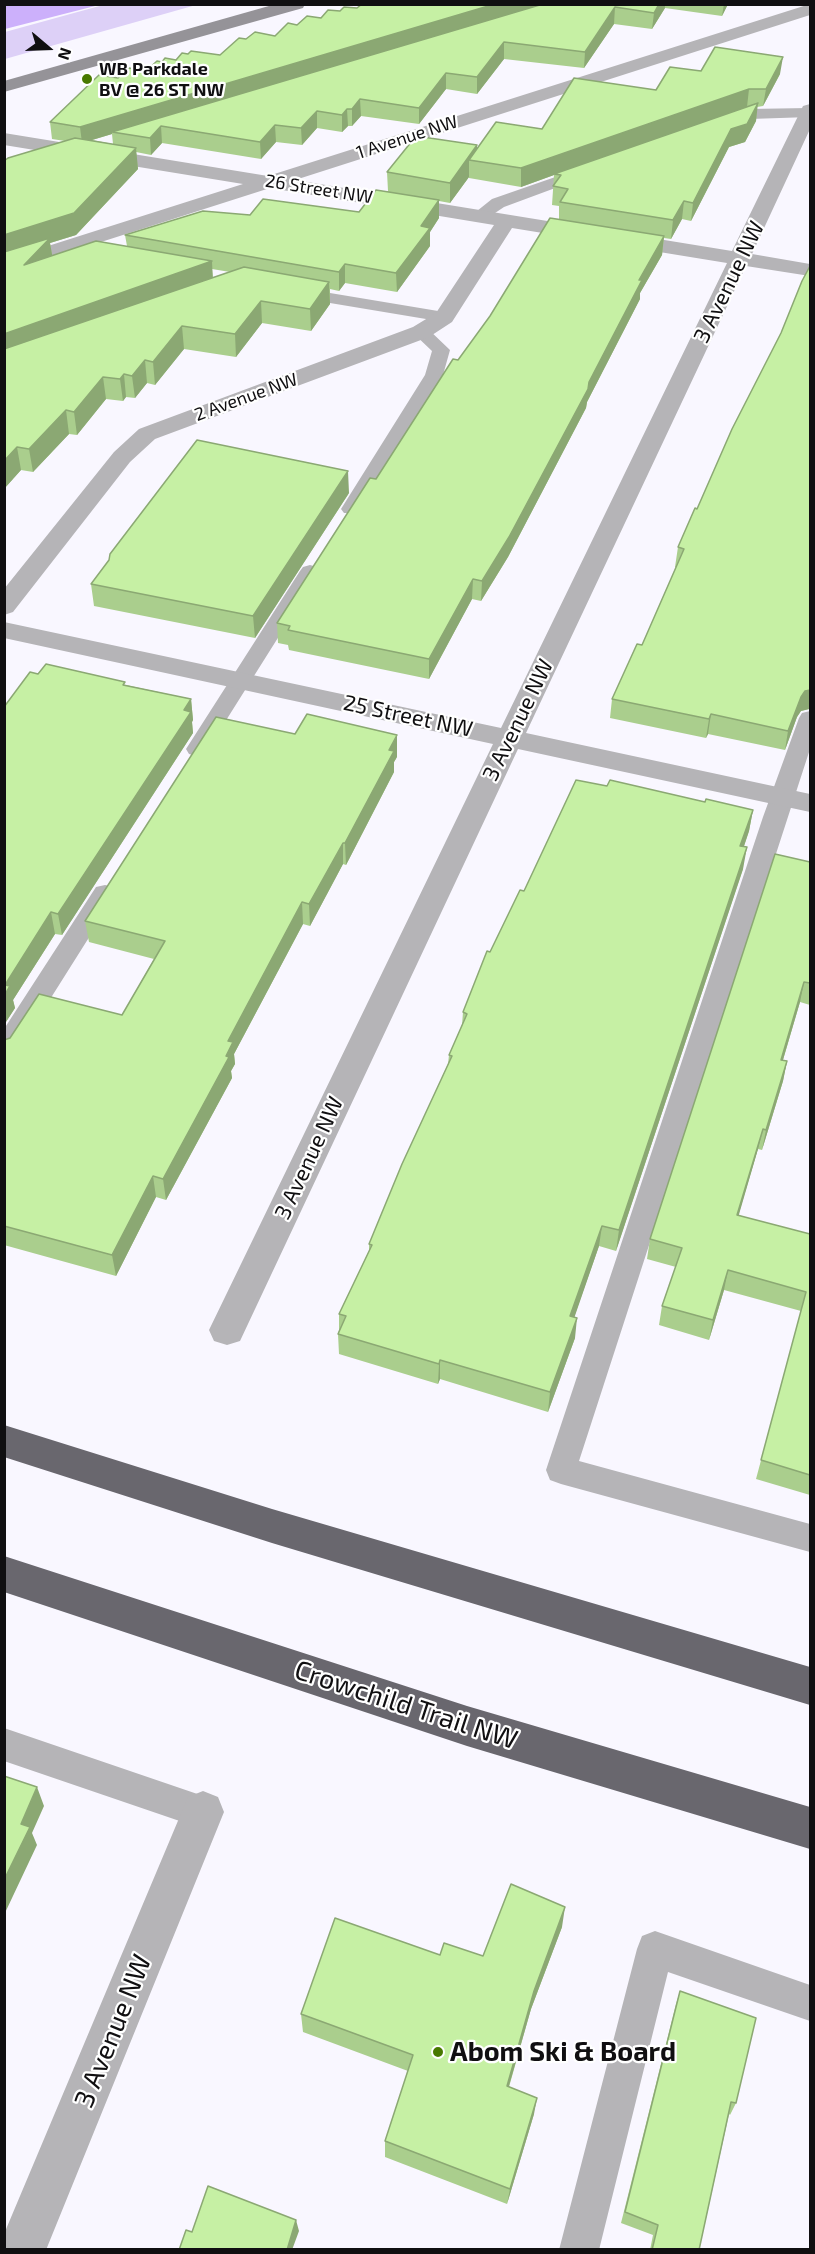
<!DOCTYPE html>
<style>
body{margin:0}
#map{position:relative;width:815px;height:2254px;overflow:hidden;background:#f9f7ff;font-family:"Exo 2",sans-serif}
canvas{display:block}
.frame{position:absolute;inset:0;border:6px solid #100f11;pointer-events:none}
.north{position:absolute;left:18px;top:18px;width:60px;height:60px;-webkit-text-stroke:4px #fff;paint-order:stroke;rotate:109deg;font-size:16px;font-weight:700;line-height:24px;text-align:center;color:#100f11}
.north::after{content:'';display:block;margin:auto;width:21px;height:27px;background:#100f11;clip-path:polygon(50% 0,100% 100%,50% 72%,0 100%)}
</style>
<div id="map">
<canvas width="815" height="2254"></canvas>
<div class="frame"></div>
<div class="north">N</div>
</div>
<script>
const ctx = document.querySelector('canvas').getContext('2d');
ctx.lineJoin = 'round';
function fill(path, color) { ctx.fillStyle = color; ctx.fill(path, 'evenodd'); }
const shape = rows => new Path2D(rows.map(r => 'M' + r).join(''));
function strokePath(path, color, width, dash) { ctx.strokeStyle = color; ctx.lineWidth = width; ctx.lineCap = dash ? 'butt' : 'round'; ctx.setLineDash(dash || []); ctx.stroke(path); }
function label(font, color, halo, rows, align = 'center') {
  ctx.font = font + ' "Exo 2",sans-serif'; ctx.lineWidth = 4.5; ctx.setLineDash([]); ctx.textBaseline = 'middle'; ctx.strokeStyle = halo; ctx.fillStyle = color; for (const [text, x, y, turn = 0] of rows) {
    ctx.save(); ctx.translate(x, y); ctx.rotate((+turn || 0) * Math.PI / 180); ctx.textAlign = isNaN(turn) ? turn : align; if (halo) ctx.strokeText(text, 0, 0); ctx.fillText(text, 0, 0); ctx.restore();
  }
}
const green = shape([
 [103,5,196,5,5,59,5,32]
]);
const water = shape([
 [4,5,5,4,99,5,5,29]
]);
const lane = shape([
 [748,109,809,108,810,117,750,119,722,128,714,123,716,120,748,109],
 [587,166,595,171,593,174,504,207,486,219,480,220,472,215,492,199,587,166],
 [294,287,450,313,453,317,450,321,444,322,288,296,285,292,288,288,294,287],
 [421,327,427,328,450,350,443,375,429,401,358,513,344,513,341,509,425,375,432,351,412,332,415,328,421,327],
 [310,565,317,567,320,571,208,749,205,754,197,756,189,754,186,749,300,571,303,567,310,565],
 [810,711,810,749,579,1461,810,1524,810,1552,561,1484,550,1480,546,1470,763,817,799,718,802,713,810,711],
 [105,885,114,887,117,893,13,1058,4,1061,4,1029,96,887,105,885],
 [4,1728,215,1800,220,1812,215,1824,203,1829,4,1761,4,1728],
 [655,1931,810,1985,810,2021,668,1972,599,2250,559,2250,637,1949,642,1936,655,1931]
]);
const street = shape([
 [810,4,810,15,295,180,732,251,801,110,803,106,810,104,810,129,752,254,810,264,810,276,746,266,526,733,810,794,810,812,518,749,240,1341,227,1345,214,1341,209,1330,493,744,4,638,4,622,501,728,727,263,512,228,452,322,429,337,155,439,130,462,13,612,4,615,4,589,114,452,139,429,413,327,436,313,494,225,270,188,4,273,4,260,243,184,4,145,4,133,268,176,810,4],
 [203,1791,218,1797,224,1812,46,2250,4,2250,4,2234,188,1797,203,1791]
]);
const secondary = shape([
 [276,4,305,4,303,8,4,92,4,81,276,4]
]);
const highway = shape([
 [4,1425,272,1509,810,1667,810,1705,272,1543,4,1457,4,1425],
 [4,1556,467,1706,810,1807,810,1849,467,1746,4,1592,4,1556]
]);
const wall = shape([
 [362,4,728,4,722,16,665,8,652,29,614,24,584,68,504,59,477,94,446,89,419,124,361,116,352,126,348,126,342,132,317,128,302,145,276,142,261,159,162,143,151,155,136,152,138,169,76,235,50,243,52,255,127,246,125,235,250,215,359,212,388,191,387,172,477,145,477,149,542,129,656,90,701,71,780,74,763,106,757,107,756,121,745,142,729,147,691,221,682,219,671,239,664,238,662,255,640,293,640,299,587,402,586,408,508,557,481,601,472,599,429,679,289,650,288,645,278,643,277,623,376,479,559,219,559,206,552,205,554,175,521,187,469,178,469,177,450,203,439,201,439,218,430,232,430,246,397,292,345,283,339,291,330,289,330,304,311,331,262,323,236,357,184,349,155,385,147,383,135,398,126,397,123,401,106,399,77,435,69,434,33,472,21,470,4,489,4,161,65,141,52,139,50,122,118,78,146,71,162,62,176,60,188,54,220,55,246,39,275,36,297,25,340,11,357,8],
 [112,134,113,144,92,140],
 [212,269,230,272,213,278],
 [810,266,810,710,809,709,801,711,797,717,785,750,708,734,706,738,610,718,612,699,642,645,676,567,675,567,678,547,697,509,781,333],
 [349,493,255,638,94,606,91,584],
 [38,674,126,685,191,699,193,720,192,722,193,733,62,935,55,934,13,1000,15,1008,4,1025],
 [397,757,394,762,394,772,346,865,343,864,310,926,303,924,234,1054,235,1064,231,1071,232,1078,166,1200,156,1197,116,1276,4,1245,4,1040,122,1015,154,959,89,942,85,921],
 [607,786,753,810,749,831,744,846,743,869,616,1251,599,1246,574,1317,575,1338,548,1412,440,1379,438,1384,339,1354,338,1334,339,1330,339,1314,369,1251,369,1244,448,1064,449,1055,462,1025,463,1012,490,952,524,891],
 [810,862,810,1005,800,1002,783,1060,787,1061,783,1081,762,1150,758,1149,738,1216,810,1234,810,1495,756,1479,801,1311,724,1290,709,1340,659,1325,662,1306,676,1267,647,1259,650,1239],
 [562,1927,531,2009,509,2087,534,2114,507,2204,385,2157,385,2141,408,2071,303,2032,301,2014,440,1955,483,1956],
 [680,1991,736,2103,730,2115,729,2114,699,2250,650,2250,653,2235,621,2223,676,2004]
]);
const shadedWall = shape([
 [495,4,548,4,112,132,112,134,82,143,80,127],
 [659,4,665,4,665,8,652,29,654,13],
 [724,4,728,4,722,16],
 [615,7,614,24,584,68,585,52],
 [504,42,504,59,477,94,477,77],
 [783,57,780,74,763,106,766,89],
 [446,73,446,89,419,124,419,108],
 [749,89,747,107,554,174,554,175,521,187,521,168],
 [360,99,361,116,352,126,352,109],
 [758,103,756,121,745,142,729,147,691,221,693,203,731,129],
 [347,109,348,126,342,132,342,115],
 [317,111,317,128,302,145,301,128],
 [275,125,276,142,261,159,260,142],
 [161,126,162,143,151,155,150,138],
 [477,145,477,161,469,160,469,177,450,203,450,183],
 [136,148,138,169,76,235,50,243,53,260,27,287,4,258,4,235],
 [439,200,439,218,430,232,430,246,397,292,396,273,421,226],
 [684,201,682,219,671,239,673,220],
 [664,236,662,255,640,293,640,299,587,402,586,408,508,557,481,601,482,581,589,382,639,280],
 [212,261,213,284,4,358,4,334],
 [345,264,345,283,339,291,339,272],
 [329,282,330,304,311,331,310,309],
 [261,301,262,323,236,357,235,334],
 [182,326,184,349,155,385,153,362],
 [145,360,147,383,135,398,132,376],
 [124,374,126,397,123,401,120,379],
 [103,377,106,399,77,435,74,412],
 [66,410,69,434,33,472,29,449],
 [17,447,21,470,4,489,4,461],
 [348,471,349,493,255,638,253,616],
 [473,579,472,599,429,679,429,659],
 [810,690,809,709,801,711,797,717,785,750,788,731,801,697,805,691],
 [191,699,193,720,192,722,193,733,62,935,58,914],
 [711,714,708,734,706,738,709,719],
 [397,735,397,757,394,762,394,772,346,865,345,843,389,750],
 [753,810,749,831,737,867,740,846],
 [343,843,343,864,310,926,309,904],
 [747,847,743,869,616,1251,619,1230],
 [302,902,303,924,234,1054,235,1064,231,1071,232,1078,166,1200,163,1179,226,1056,228,1041],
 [51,912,55,934,13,1000,15,1008,4,1025,5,985],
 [804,982,800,1002,777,1080,781,1060],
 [787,1061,783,1081,762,1150,766,1130],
 [763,1129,758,1149,733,1235,737,1215],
 [153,1176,156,1197,116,1276,112,1255],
 [602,1226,599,1246,568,1336,570,1316],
 [728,1270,724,1290,709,1340,713,1320],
 [577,1318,575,1338,548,1412,550,1392],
 [440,1360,440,1379,438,1384,439,1364],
 [37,1787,44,1806,32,1833,37,1845,4,1915,4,1880,21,1824],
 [565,1907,562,1927,531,2009,504,2103,507,2086,534,1991],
 [537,2098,534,2114,507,2204,510,2189],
 [296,2220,299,2231,292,2250,287,2250]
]);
const building = shape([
 [362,4,495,4,80,127,50,122,99,75,118,78,129,68,146,71,157,61,162,62,165,58,176,60,182,53,188,54,191,51,220,55,239,38,246,39,255,32,275,36,288,23,297,25,307,16,321,18,328,10,340,11,344,7,357,8,362,4],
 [543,4,659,4,654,13,615,7,585,52,504,42,477,77,446,73,419,108,360,99,352,109,347,109,342,115,317,111,301,128,275,125,260,142,161,126,150,138,112,132,543,4],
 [715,47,783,57,766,89,749,89,521,168,469,160,496,122,542,129,574,78,656,90,670,67,701,71,715,47],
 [758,103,747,124,731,129,693,203,684,201,673,220,560,202,568,189,553,186,561,175,554,174,758,103],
 [416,136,477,145,450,183,387,172,416,136],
 [75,138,136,148,74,213,4,235,4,161,8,158,75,138],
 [376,190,439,200,421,226,430,228,396,273,345,264,339,272,125,235,203,211,250,215,263,199,359,212,376,190],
 [550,218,664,236,639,280,642,280,589,382,588,389,509,537,482,581,473,579,429,659,288,630,290,626,277,623,370,478,376,479,453,359,458,360,490,316,550,218],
 [50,238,24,265,96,241,212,261,4,334,4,252,50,238],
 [810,266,810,690,805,691,801,697,788,731,711,714,709,719,612,699,637,644,642,645,684,549,678,547,695,508,697,509,732,429,781,333,802,281,810,266],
 [244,267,329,282,310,309,261,301,235,334,182,326,153,362,145,360,132,376,124,374,120,379,103,377,74,412,66,410,29,449,17,447,4,461,4,349,244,267],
 [197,440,348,471,253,616,91,584,109,560,110,554,197,440],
 [46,664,125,682,123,685,191,699,184,710,191,712,58,914,51,912,5,985,10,986,4,996,4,707,30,672,38,674,46,664],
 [307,714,397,735,389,750,394,751,345,843,343,843,309,904,302,902,228,1041,233,1042,226,1056,229,1057,163,1179,153,1176,112,1255,4,1226,4,1040,10,1038,39,994,122,1015,165,941,85,921,216,717,295,734,307,714],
 [576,780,607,786,610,780,705,802,706,799,753,810,740,846,747,847,619,1230,602,1226,570,1316,577,1318,550,1392,440,1360,439,1364,338,1334,346,1316,339,1314,372,1245,369,1244,402,1164,452,1056,449,1055,467,1014,463,1012,487,951,490,952,520,890,524,891,576,780],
 [775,854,810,862,810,983,804,982,781,1060,787,1061,766,1130,763,1129,737,1215,810,1234,810,1475,761,1460,806,1292,728,1270,713,1320,662,1306,682,1248,650,1239,775,854],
 [4,1776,37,1787,21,1824,30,1827,4,1880,4,1776],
 [511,1884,565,1907,534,1991,507,2086,537,2098,510,2189,385,2141,413,2055,301,2014,335,1918,440,1955,444,1943,483,1956,511,1884],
 [680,1991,756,2018,736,2103,731,2102,699,2250,652,2250,658,2225,625,2212,680,1991],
 [208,2186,296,2220,287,2250,179,2250,186,2230,192,2232,208,2186]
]);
const markers = [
 [87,79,6,"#487900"],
 [438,2052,6,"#487900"]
];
const farPoinames = [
 ["WB Parkdale",99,69],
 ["BV @ 26 ST NW",99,90]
];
const farStreetnames = [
 ["1 Avenue NW",407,137,-18],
 ["26 Street NW",319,189,9],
 ["2 Avenue NW",246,397,-20]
];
const streetNames = [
 ["3 Avenue NW",729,282,-64],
 ["25 Street NW",408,716,12],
 ["3 Avenue NW",518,720,-64],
 ["3 Avenue NW",309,1158,-65]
];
const nearStreetnames = [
 ["Crowchild Trail NW",406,1705,18],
 ["3 Avenue NW",113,2031,-68]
];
const nearPoinames = [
 ["Abom Ski & Board",450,2052]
];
fill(green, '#ddd0f7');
fill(water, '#ccb0fb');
fill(lane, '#b5b4b7');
fill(street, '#b5b4b7');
fill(secondary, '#959398');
fill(highway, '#69676e');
fill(wall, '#aace8d');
fill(shadedWall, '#8ba873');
fill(building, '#c6f0a4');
strokePath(building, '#8ba873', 1.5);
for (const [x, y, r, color] of markers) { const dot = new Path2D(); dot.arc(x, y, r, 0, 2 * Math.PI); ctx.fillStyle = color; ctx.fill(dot); strokePath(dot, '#fff', 2); }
label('bold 18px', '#100f11', '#fff', farPoinames, 'left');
label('18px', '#100f11', '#fff', farStreetnames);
label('22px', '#100f11', '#fff', streetNames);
label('27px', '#100f11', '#fff', nearStreetnames);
label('bold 27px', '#100f11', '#fff', nearPoinames, 'left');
</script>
